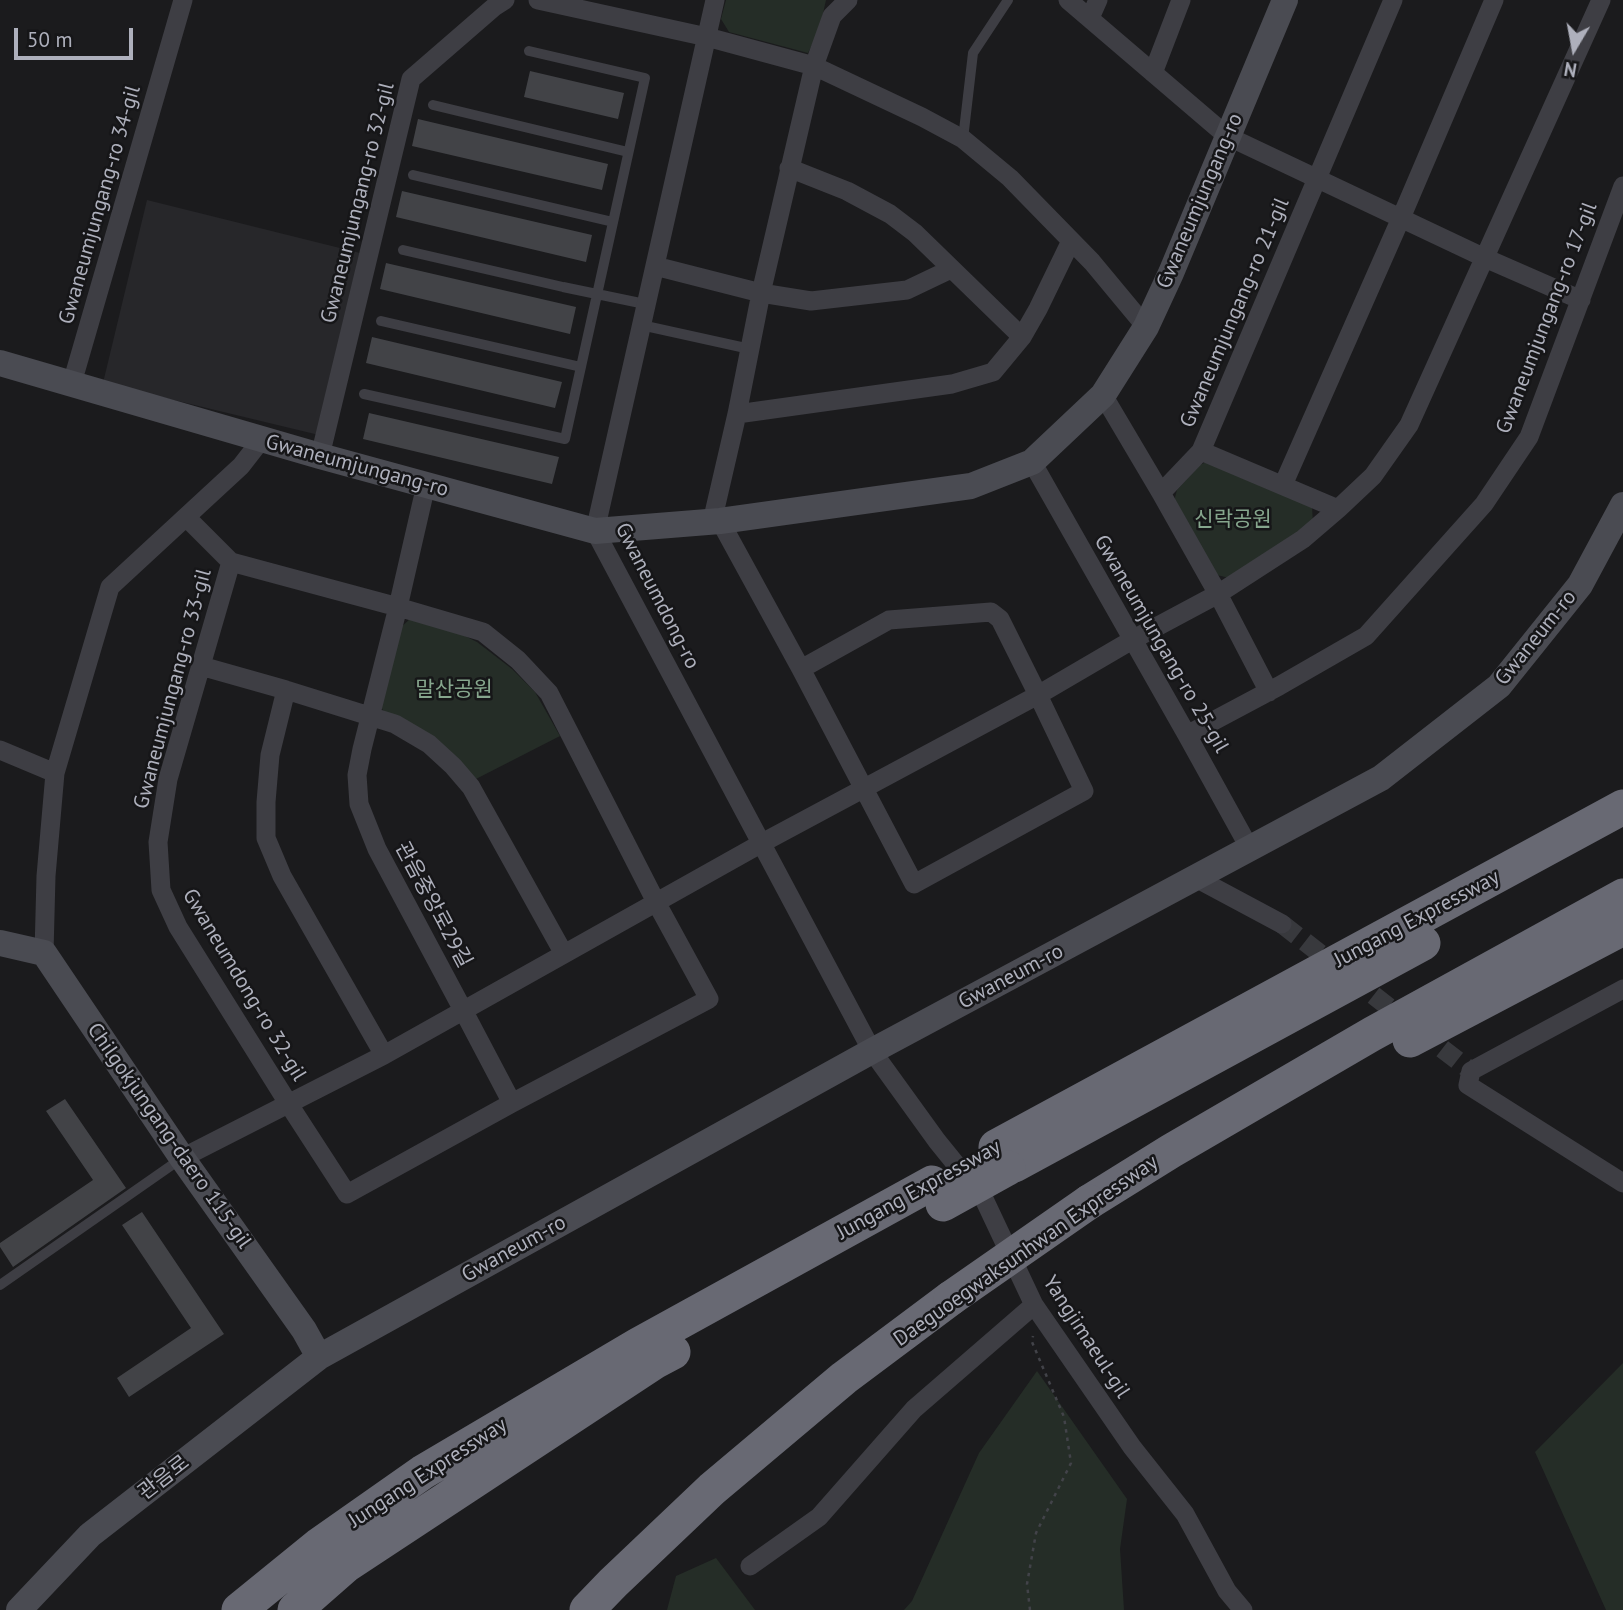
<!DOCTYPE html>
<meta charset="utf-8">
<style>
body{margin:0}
#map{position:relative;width:1623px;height:1610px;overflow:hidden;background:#1b1b1d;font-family:"PT Sans",sans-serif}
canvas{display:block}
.north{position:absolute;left:1539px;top:14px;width:70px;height:70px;-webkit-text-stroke:5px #161618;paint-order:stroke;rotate:190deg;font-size:19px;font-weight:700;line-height:28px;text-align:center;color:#aeb0bc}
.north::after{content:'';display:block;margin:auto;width:24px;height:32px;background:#aeb0bc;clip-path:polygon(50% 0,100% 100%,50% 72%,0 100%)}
.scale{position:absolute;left:14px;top:28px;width:119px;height:32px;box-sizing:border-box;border:4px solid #aeb0bc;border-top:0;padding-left:9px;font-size:21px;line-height:24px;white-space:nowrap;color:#aeb0bc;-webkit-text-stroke:5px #161618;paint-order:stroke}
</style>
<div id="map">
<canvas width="1623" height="1610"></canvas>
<div class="north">N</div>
<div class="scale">50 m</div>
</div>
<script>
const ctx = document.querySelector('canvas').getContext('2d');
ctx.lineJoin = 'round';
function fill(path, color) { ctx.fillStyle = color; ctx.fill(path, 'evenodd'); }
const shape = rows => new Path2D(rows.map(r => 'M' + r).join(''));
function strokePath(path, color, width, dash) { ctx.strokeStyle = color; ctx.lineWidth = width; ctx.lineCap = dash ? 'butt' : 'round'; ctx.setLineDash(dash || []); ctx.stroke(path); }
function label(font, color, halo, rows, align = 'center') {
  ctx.font = font + ' "PT Sans","Noto Sans KR",sans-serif'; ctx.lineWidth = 5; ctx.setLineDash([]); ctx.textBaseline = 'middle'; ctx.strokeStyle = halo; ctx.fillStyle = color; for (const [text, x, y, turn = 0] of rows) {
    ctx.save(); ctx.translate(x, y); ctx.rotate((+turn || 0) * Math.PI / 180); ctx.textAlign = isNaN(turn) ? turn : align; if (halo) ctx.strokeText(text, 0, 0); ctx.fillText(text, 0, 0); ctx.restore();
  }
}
const built = shape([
 [147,200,360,253,319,435,103,383]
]);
const green = shape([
 [726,0,826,0,819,31,808,53,729,32,721,19],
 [1210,460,1312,506,1313,524,1229,578,1213,574,1173,505,1177,490,1200,465],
 [411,618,459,633,477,642,512,669,535,692,560,736,472,781,385,713,378,703,398,630],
 [1623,1363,1623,1610,1606,1610,1535,1452],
 [1037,1371,1127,1499,1120,1549,1124,1610,904,1610,912,1601,979,1453],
 [716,1558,755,1610,667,1610,676,1576]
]);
const building = shape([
 [530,71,624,93,618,119,524,97],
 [418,119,608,164,602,190,412,146],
 [402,191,592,235,586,262,396,217],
 [386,263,576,307,570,334,380,289],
 [372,337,562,382,555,408,366,363],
 [369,413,559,457,552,484,363,439],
 [65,1099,126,1188,13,1267,0,1247,0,1243,93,1180,46,1111],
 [142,1212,224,1334,129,1397,117,1378,191,1328,122,1225]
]);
const streetTunnel = shape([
 [1282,924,1471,1071]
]);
const path = shape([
 [1030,1610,1027,1584,1036,1533,1071,1463,1064,1417,1032,1342,1033,1336]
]);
const lane = shape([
 [433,105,628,152],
 [963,139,973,53,1008,0],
 [413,175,613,222],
 [403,250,563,287,645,304],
 [381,321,581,367],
 [641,325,750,349],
 [364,394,565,439,645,78,529,51],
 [0,1285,182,1158]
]);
const street = shape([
 [538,0,707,37,814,66,922,117,963,139,1010,178,1092,262,1146,327],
 [715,0,595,531,872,1051,937,1141,984,1199,1034,1305,1132,1447,1185,1514,1227,1591,1243,1610],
 [1068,0,1227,136,1485,258,1581,300],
 [1090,18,1098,0],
 [1153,73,1181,0],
 [789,168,847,191,890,214,915,233,1022,337],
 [655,266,761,293,811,301,907,290,951,269],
 [72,383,183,0],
 [1103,395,1161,493,1218,594,1269,692],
 [737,414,952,384,993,372,1022,337,1038,309,1071,241],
 [1201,451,1338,509],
 [320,456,411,79,494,7,505,0],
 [1032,462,1187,735,1250,849],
 [426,485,398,607,362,749,357,775,359,804,377,849,463,1010,512,1103],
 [1283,485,1401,218,1494,0],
 [1161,493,1201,451,1393,0],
 [186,517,231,562,398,607,483,632,518,660,549,693,656,902,709,999,512,1103,347,1194,288,1103,178,927,161,890,158,842,168,779,231,562],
 [720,521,801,669,914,884,1084,791,1038,695,1000,619,991,612,889,620,801,669],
 [712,522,737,414,761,293,814,66,832,16,848,0],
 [201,666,286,690,395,724,429,744,453,766,471,787,564,954],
 [286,690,270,755,266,802,266,838,282,876,384,1055],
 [1187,735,1279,686,1366,636,1484,504,1529,437,1623,186],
 [0,750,55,773],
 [1196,878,1282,924],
 [44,953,46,876,55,773,110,587,241,466,262,439],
 [1623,989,1471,1071,1468,1085,1623,1183],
 [182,1158,384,1055,762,843,1038,695,1132,640,1218,594,1303,539,1338,509,1373,476,1409,425,1601,0],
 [750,1566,819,1517,914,1409,1034,1305]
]);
const secondary = shape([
 [0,363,320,456,595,531,720,521,971,486,1032,462,1103,395,1146,327,1171,273,1285,0],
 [0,943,44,953,182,1158,304,1330,319,1357],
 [19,1610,90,1535,319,1357,872,1051,1381,778,1499,686,1580,585,1623,505]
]);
const highway = shape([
 [1410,1040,1623,928],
 [996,1147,1623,807],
 [1014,1165,1423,943],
 [1089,1202,1171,1151,1372,1034,1623,896],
 [239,1610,319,1545,423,1472,638,1345,932,1183],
 [295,1610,345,1566,656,1361,673,1352],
 [587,1610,613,1583,712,1489,844,1378,951,1298]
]);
const highwayBridge = shape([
 [943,1204,1008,1168],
 [951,1298,1089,1202]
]);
const streetNames = [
 ["Gwaneumjungang-ro",1200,201,-67],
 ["Gwaneumjungang-ro 32-gil",358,203,-76],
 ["Gwaneumjungang-ro 34-gil",100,205,-74],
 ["Gwaneumjungang-ro 21-gil",1235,313,-67],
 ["Gwaneumjungang-ro 17-gil",1547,318,-69],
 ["Gwaneumjungang-ro",357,466,15],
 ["Gwaneumdong-ro",657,596,63],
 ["Gwaneum-ro",1536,638,-51],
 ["Gwaneumjungang-ro 25-gil",1161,644,60],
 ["Gwaneumjungang-ro 33-gil",173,689,-75],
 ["관음중앙로29길",433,905,62],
 ["Jungang Expressway",1417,919,-28],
 ["Gwaneum-ro",1011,977,-28],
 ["Gwaneumdong-ro 32-gil",244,985,59],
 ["Chilgokjungang-daero 115-gil",169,1136,55],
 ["Jungang Expressway",919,1190,-29],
 ["Gwaneum-ro",514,1249,-29],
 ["Daeguoegwaksunhwan Expressway",1026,1251,-35],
 ["Yangjimaeul-gil",1086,1337,57],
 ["Jungang Expressway",428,1473,-33],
 ["관음로",164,1478,-38]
];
const parkNames = [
 ["신락공원",1233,520],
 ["말산공원",454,690]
];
fill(built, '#27272a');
fill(green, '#252d27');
fill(building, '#424347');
strokePath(streetTunnel, '#38393d', 19, [19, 10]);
strokePath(path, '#424349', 2.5, [3.5, 5]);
strokePath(lane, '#3e3e44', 10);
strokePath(street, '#3e3e44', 19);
strokePath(secondary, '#4a4b52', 26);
strokePath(highway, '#686973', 35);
strokePath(highwayBridge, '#686973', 35);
label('21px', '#aeb0bc', '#161618', streetNames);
label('21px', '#86a68d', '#161618', parkNames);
</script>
